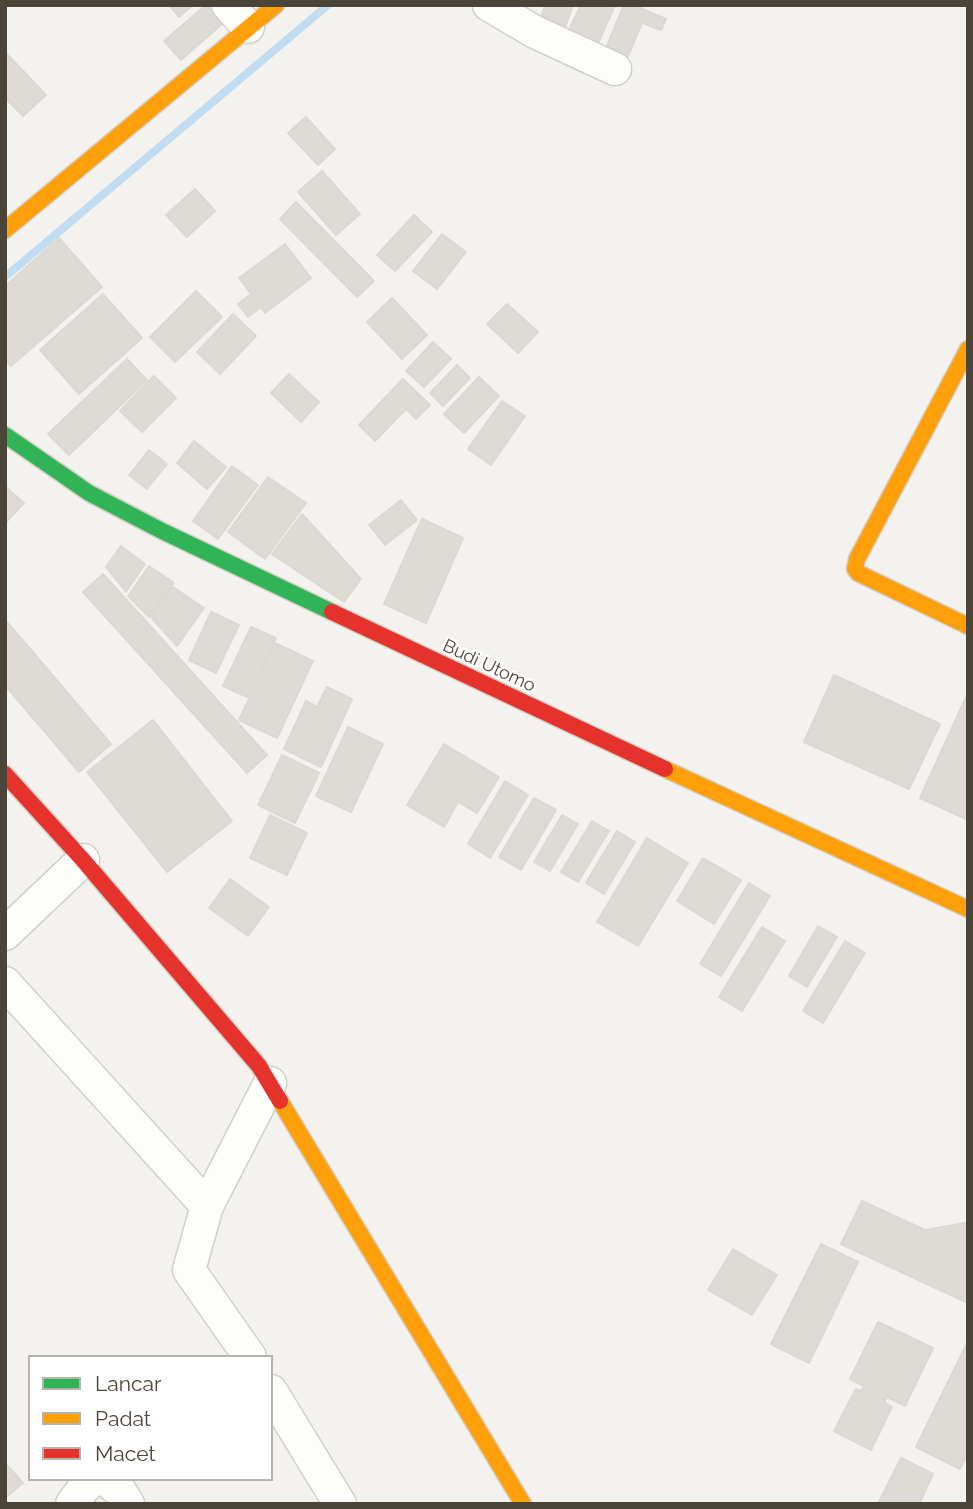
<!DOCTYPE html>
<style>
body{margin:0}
#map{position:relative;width:973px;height:1509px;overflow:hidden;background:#f4f2ee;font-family:Raleway,sans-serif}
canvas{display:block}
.frame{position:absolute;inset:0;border:7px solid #4b4439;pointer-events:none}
.legend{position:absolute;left:28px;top:1355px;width:245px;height:126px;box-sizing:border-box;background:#fff;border:2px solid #b7b4b0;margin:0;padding:9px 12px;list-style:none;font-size:21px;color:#4b4439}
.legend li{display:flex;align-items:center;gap:14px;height:35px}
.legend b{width:35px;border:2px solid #b7b4b0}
</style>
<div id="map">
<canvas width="973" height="1509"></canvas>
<div class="frame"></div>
<ul class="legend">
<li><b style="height:9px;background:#30b455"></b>Lancar</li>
<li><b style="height:9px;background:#ff9f0a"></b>Padat</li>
<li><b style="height:9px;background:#e5322d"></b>Macet</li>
</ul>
</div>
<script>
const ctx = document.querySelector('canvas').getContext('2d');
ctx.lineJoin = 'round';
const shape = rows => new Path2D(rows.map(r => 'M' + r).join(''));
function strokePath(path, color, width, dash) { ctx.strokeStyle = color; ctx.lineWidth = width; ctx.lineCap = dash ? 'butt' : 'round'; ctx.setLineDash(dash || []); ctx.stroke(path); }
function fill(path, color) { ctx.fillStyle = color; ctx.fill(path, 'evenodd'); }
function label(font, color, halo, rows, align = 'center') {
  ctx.font = font + ' Raleway,sans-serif'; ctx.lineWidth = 5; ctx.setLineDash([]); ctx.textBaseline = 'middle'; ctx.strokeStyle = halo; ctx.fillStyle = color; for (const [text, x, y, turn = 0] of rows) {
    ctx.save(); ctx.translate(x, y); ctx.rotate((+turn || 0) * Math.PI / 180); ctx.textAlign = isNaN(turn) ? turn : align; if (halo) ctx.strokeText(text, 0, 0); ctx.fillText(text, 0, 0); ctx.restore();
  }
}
const stream = shape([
 [5,277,328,5]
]);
const building = shape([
 [169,5,193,5,179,17,169,5],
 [206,5,223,23,181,60,164,41,206,5],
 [545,5,573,5,562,36,538,27,545,5],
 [581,5,615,5,595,50,566,36,581,5],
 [624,5,633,5,666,19,661,30,642,23,625,63,603,55,624,5],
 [5,52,46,95,23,116,5,98,5,52],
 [306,117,335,149,318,165,288,133,306,117],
 [322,171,360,214,336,235,298,192,322,171],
 [195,189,215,211,187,237,166,215,195,189],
 [296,202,374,281,357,297,280,219,296,202],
 [414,215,432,232,395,271,377,255,414,215],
 [442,234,466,252,437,289,413,271,442,234],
 [59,238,102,287,11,366,5,359,5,286,59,238],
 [285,244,311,278,265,313,261,307,248,317,238,304,251,294,239,278,285,244],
 [196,291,222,317,175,362,150,337,196,291],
 [103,294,142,338,79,394,40,350,103,294],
 [392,298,427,335,402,359,367,322,392,298],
 [507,304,538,332,518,353,487,324,507,304],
 [233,314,256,336,220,374,197,352,233,314],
 [433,342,451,359,424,387,406,371,433,342],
 [127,359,147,380,69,455,48,434,127,359],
 [457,365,470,378,443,406,430,393,457,365],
 [289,374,319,402,301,422,271,393,289,374],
 [154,376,176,398,142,432,120,411,154,376],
 [479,377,499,396,464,433,444,414,479,377],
 [403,379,430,405,416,419,406,409,375,441,359,425,403,379],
 [502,401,525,416,491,465,468,449,502,401],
 [194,441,226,467,207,489,177,463,194,441],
 [149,450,167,464,147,489,129,475,149,450],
 [232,466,258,485,218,539,193,521,232,466],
 [268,477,306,503,265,559,228,532,268,477],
 [7,488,24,503,5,523,5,490,7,488],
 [401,500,417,520,385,545,369,525,401,500],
 [302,514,361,579,344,602,272,554,302,514],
 [422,519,463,538,426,623,384,604,422,519],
 [121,546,145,564,126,592,106,567,121,546],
 [149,566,174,583,149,617,128,596,149,566],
 [103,574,267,755,247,773,83,592,103,574],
 [173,587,204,608,177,646,151,617,173,587],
 [211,612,239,625,216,673,189,660,211,612],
 [8,623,111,744,79,772,5,685,5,625,8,623],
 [251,627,276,638,247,697,223,686,251,627],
 [275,643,313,661,277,738,239,720,275,643],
 [834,675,940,724,909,789,804,742,834,675],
 [327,687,352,699,321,767,284,749,306,701,317,707,327,687],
 [967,695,968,695,968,820,920,798,967,695],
 [153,720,232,821,167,872,87,772,153,720],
 [348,727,383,744,351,812,316,796,348,727],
 [444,744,499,777,477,813,458,802,444,827,407,805,444,744],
 [282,755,319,773,295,823,258,805,282,755],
 [505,781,528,795,490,858,468,844,505,781],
 [534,798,556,810,521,870,499,857,534,798],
 [270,815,307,833,287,875,250,858,270,815],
 [562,815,578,824,550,871,534,862,562,815],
 [592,821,609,831,578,882,561,872,592,821],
 [617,831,635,842,604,894,586,883,617,831],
 [647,838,688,863,638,946,597,922,647,838],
 [703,858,741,880,714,924,677,901,703,858],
 [230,879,269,907,248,936,209,908,230,879],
 [749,883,770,896,721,976,700,964,749,883],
 [818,926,837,937,807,987,789,976,818,926],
 [762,927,785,941,742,1011,719,997,762,927],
 [845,941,865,953,823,1023,803,1011,845,941],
 [862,1201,925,1230,965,1223,968,1227,968,1303,841,1244,862,1201],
 [821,1244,858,1262,809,1363,771,1344,821,1244],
 [733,1249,777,1275,752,1315,708,1290,733,1249],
 [878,1322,933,1348,905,1406,887,1397,884,1402,892,1407,871,1450,834,1431,856,1389,861,1391,864,1386,850,1379,878,1322],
 [968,1341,968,1453,960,1469,916,1447,968,1341],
 [901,1458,933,1474,919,1504,882,1504,879,1502,901,1458],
 [5,1463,23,1483,5,1498,5,1463]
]);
const street = shape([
 [228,5,248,27],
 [489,5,535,32,615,69],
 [5,934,83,860],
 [5,983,207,1206],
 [250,1357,189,1270,207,1206,270,1083],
 [271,1391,340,1504],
 [105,1479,120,1491,128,1504],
 [72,1504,89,1481,102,1479]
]);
const fast = shape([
 [5,435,89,493,162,531,332,612]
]);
const slow = shape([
 [5,230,276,5],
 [968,349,857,559,855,569,858,573,968,626],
 [665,769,968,909],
 [280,1101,523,1504]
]);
const jam = shape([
 [332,612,665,769],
 [5,774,83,860,259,1066,280,1101]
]);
const streetNames = [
 ["Budi Utomo",489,666,25]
];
strokePath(stream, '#c0ddf1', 8);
fill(building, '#dedbd6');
strokePath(building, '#dcd9d4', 2);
strokePath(street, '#d2d0cb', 35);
strokePath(fast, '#d3cfc5', 19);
strokePath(slow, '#d3cfc5', 19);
strokePath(jam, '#d3cfc5', 19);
strokePath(street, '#fdfdfc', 32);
strokePath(fast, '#30b455', 16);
strokePath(slow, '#ff9f0a', 16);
strokePath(jam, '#e5322d', 16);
label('18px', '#4b4439', '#fff', streetNames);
</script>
